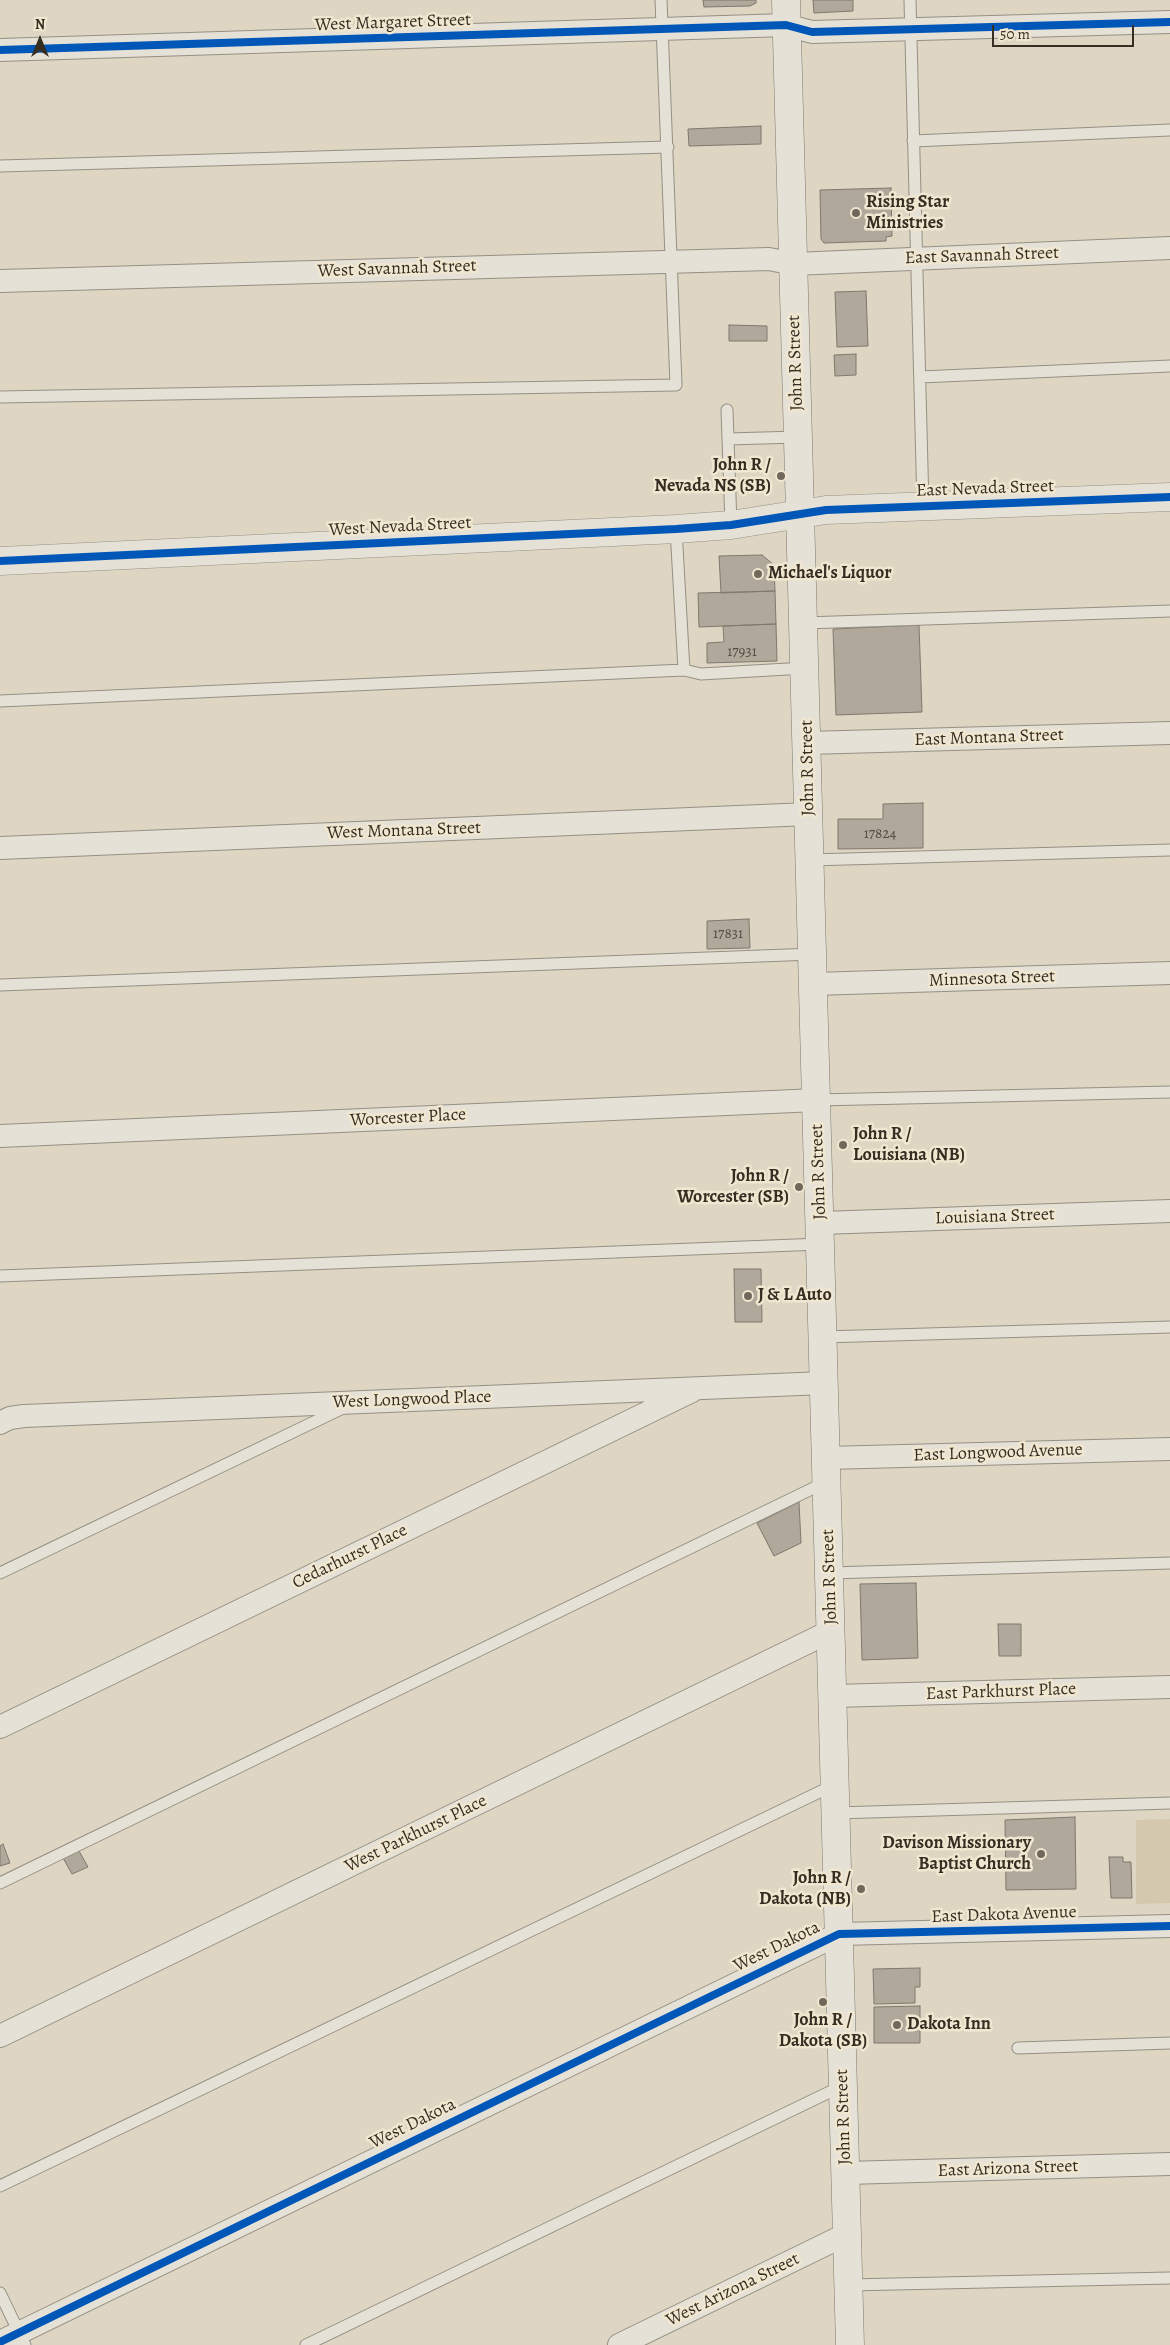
<!DOCTYPE html>
<style>
body{margin:0}
#map{position:relative;width:1170px;height:2345px;overflow:hidden;background:#ded5c2;font-family:Alegreya,serif}
canvas{display:block}
.north{position:absolute;left:15px;top:15px;width:50px;height:50px;-webkit-text-stroke:4px #f1e7d0;paint-order:stroke;rotate:0deg;font-size:14px;font-weight:700;line-height:20px;text-align:center;color:#362e23}
.north::after{content:'';display:block;margin:auto;width:18px;height:22px;background:#362e23;clip-path:polygon(50% 0,100% 100%,50% 72%,0 100%)}
.scale{position:absolute;left:992px;top:25px;width:142px;height:22px;box-sizing:border-box;border:2px solid #362e23;border-top:0;padding-left:6px;font-size:15px;line-height:18px;white-space:nowrap;color:#362e23;-webkit-text-stroke:4px #f1e7d0;paint-order:stroke}
</style>
<div id="map">
<canvas width="1170" height="2345"></canvas>
<div class="north">N</div>
<div class="scale">50 m</div>
</div>
<script>
const ctx = document.querySelector('canvas').getContext('2d');
ctx.lineJoin = 'round';
function fill(path, color) { ctx.fillStyle = color; ctx.fill(path, 'evenodd'); }
const shape = rows => new Path2D(rows.map(r => 'M' + r).join(''));
function strokePath(path, color, width, dash) { ctx.strokeStyle = color; ctx.lineWidth = width; ctx.lineCap = dash ? 'butt' : 'round'; ctx.setLineDash(dash || []); ctx.stroke(path); }
function label(font, color, halo, rows, align = 'center') {
  ctx.font = font + ' Alegreya,serif'; ctx.lineWidth = 5; ctx.setLineDash([]); ctx.textBaseline = 'middle'; ctx.strokeStyle = halo; ctx.fillStyle = color; for (const [text, x, y, turn = 0] of rows) {
    ctx.save(); ctx.translate(x, y); ctx.rotate((+turn || 0) * Math.PI / 180); ctx.textAlign = isNaN(turn) ? turn : align; if (halo) ctx.strokeText(text, 0, 0); ctx.fillText(text, 0, 0); ctx.restore();
  }
}
const green = shape([
 [1170,1819,1170,1903,1136,1904,1136,1820]
]);
const building = shape([
 [703,0,756,0,756,3,750,6,704,7,703,0],
 [813,0,853,0,853,11,814,13,813,0],
 [761,126,761,144,689,146,688,129,761,126],
 [891,188,892,236,886,237,886,241,824,243,821,239,820,190,891,188],
 [866,291,868,346,837,347,835,292,866,291],
 [729,325,767,326,767,341,729,341,729,325],
 [856,354,856,375,835,376,834,355,856,354],
 [762,555,774,565,775,591,721,593,719,556,762,555],
 [775,591,776,624,699,627,698,593,775,591],
 [776,624,777,661,707,663,707,643,724,642,723,626,776,624],
 [919,625,922,712,836,715,833,629,919,625],
 [923,803,923,848,838,849,838,819,883,819,883,804,923,803],
 [749,919,750,948,707,949,707,921,749,919],
 [734,1269,761,1269,762,1322,735,1322,734,1269],
 [799,1502,801,1543,774,1556,757,1523,799,1502],
 [916,1583,918,1658,862,1660,860,1584,916,1583],
 [998,1624,1021,1624,1021,1656,999,1656,998,1624],
 [1075,1817,1076,1889,1006,1890,1005,1820,1075,1817],
 [3,1844,10,1863,0,1866,0,1846,3,1844],
 [79,1851,88,1867,72,1874,63,1858,79,1851],
 [1109,1857,1123,1857,1123,1862,1131,1862,1132,1898,1111,1898,1109,1857],
 [920,1968,920,1987,915,1987,915,2003,874,2004,873,1969,920,1968],
 [920,2006,920,2043,874,2043,874,2007,920,2006]
]);
const service = shape([
 [910,0,923,506],
 [913,141,1170,130],
 [0,166,668,147],
 [920,377,1170,366],
 [0,397,676,385,661,0],
 [727,410,731,525],
 [728,439,798,437],
 [676,529,684,670,701,674,805,668],
 [804,623,1170,611],
 [0,701,684,670],
 [810,860,1170,850],
 [0,985,813,954],
 [817,1100,1170,1092],
 [0,1276,821,1244],
 [823,1337,1170,1327],
 [0,1573,343,1408],
 [830,1573,1170,1563],
 [836,1813,1170,1803],
 [0,1883,826,1482],
 [1018,2048,1170,2043],
 [0,2186,834,1785],
 [849,2285,1170,2278],
 [0,2293,25,2345],
 [306,2345,842,2086]
]);
const minor = shape([
 [0,50,786,25,812,32,1170,22],
 [0,281,769,259,794,264,1170,248],
 [807,743,1170,733],
 [0,848,809,814],
 [814,984,1170,973],
 [0,1136,817,1100],
 [821,1223,1170,1211],
 [0,1423,10,1418,24,1416,824,1383],
 [827,1458,1170,1449],
 [833,1696,1170,1687],
 [0,1727,692,1391],
 [0,2036,831,1631],
 [846,2173,1170,2164],
 [0,2342,839,1934,1170,1926],
 [619,2345,847,2234]
]);
const tertiary = shape([
 [0,561,676,529,731,525,826,510,1170,497]
]);
const secondary = shape([
 [786,0,850,2345]
]);
const cycleway = shape([
 [0,50,786,25,812,32,1170,22],
 [0,561,676,529,731,525,826,510,1170,497],
 [0,2342,839,1934,1170,1926]
]);
const markers = [
 [856,213,5,"#71685b"],
 [781,476,5,"#71685b"],
 [758,574,5,"#71685b"],
 [843,1145,5,"#71685b"],
 [799,1187,5,"#71685b"],
 [748,1296,5,"#71685b"],
 [1041,1854,5,"#71685b"],
 [861,1889,5,"#71685b"],
 [823,2002,5,"#71685b"],
 [897,2025,5,"#71685b"]
];
const numberNames = [
 ["17931",742,652],
 ["17824",880,834],
 ["17831",728,934]
];
const streetNames = [
 ["West Margaret Street",393,23,-2],
 ["East Savannah Street",982,256,-2],
 ["West Savannah Street",397,269,-2],
 ["John R Street",796,363,-92],
 ["East Nevada Street",985,489,-2],
 ["West Nevada Street",400,527,-3],
 ["East Montana Street",989,738,-2],
 ["John R Street",808,768,-91],
 ["West Montana Street",404,831,-2],
 ["Minnesota Street",992,979,-2],
 ["Worcester Place",408,1118,-3],
 ["John R Street",819,1172,-92],
 ["Louisiana Street",995,1217,-2],
 ["West Longwood Place",412,1400,-2],
 ["East Longwood Avenue",998,1453,-2],
 ["Cedarhurst Place",350,1557,-26],
 ["John R Street",830,1577,-92],
 ["East Parkhurst Place",1001,1692,-2],
 ["West Parkhurst Place",416,1834,-26],
 ["East Dakota Avenue",1004,1915,-2],
 ["West Dakota",777,1947,-26],
 ["John R Street",844,2117,-92],
 ["West Dakota",413,2124,-26],
 ["East Arizona Street",1008,2169,-2],
 ["West Arizona Street",733,2290,-26]
];
const poiNames = [
 ["Rising Star",866,203],
 ["Ministries",866,224],
 ["John R /",771,466,"right"],
 ["Nevada NS (SB)",771,487,"right"],
 ["Michael's Liquor",768,574],
 ["John R /",853,1135],
 ["Louisiana (NB)",853,1156],
 ["John R /",789,1177,"right"],
 ["Worcester (SB)",789,1198,"right"],
 ["J & L Auto",758,1296],
 ["Davison Missionary",1031,1844,"right"],
 ["Baptist Church",1031,1865,"right"],
 ["John R /",851,1879,"right"],
 ["Dakota (NB)",851,1900,"right"],
 ["John R /",823,2021,"center"],
 ["Dakota (SB)",823,2042,"center"],
 ["Dakota Inn",907,2025]
];
fill(green, '#d4c8ae');
fill(building, '#afa89b');
strokePath(building, '#7e796e', 1);
strokePath(service, '#959084', 13);
strokePath(minor, '#959084', 24);
strokePath(tertiary, '#959084', 29);
strokePath(secondary, '#7e796e', 29);
strokePath(service, '#e5e1d7', 11);
strokePath(minor, '#e5e1d7', 22);
strokePath(tertiary, '#e5e1d7', 28);
strokePath(secondary, '#e5e1d7', 28);
strokePath(cycleway, '#0057b8', 8);
for (const [x, y, r, color] of markers) { const dot = new Path2D(); dot.arc(x, y, r, 0, 2 * Math.PI); ctx.fillStyle = color; ctx.fill(dot); strokePath(dot, '#f1e7d0', 2); }
label('15px', '#544c41', null, numberNames);
label('18px', '#362e23', '#f1e7d0', streetNames);
label('bold 18px', '#362e23', '#f1e7d0', poiNames, 'left');
</script>
